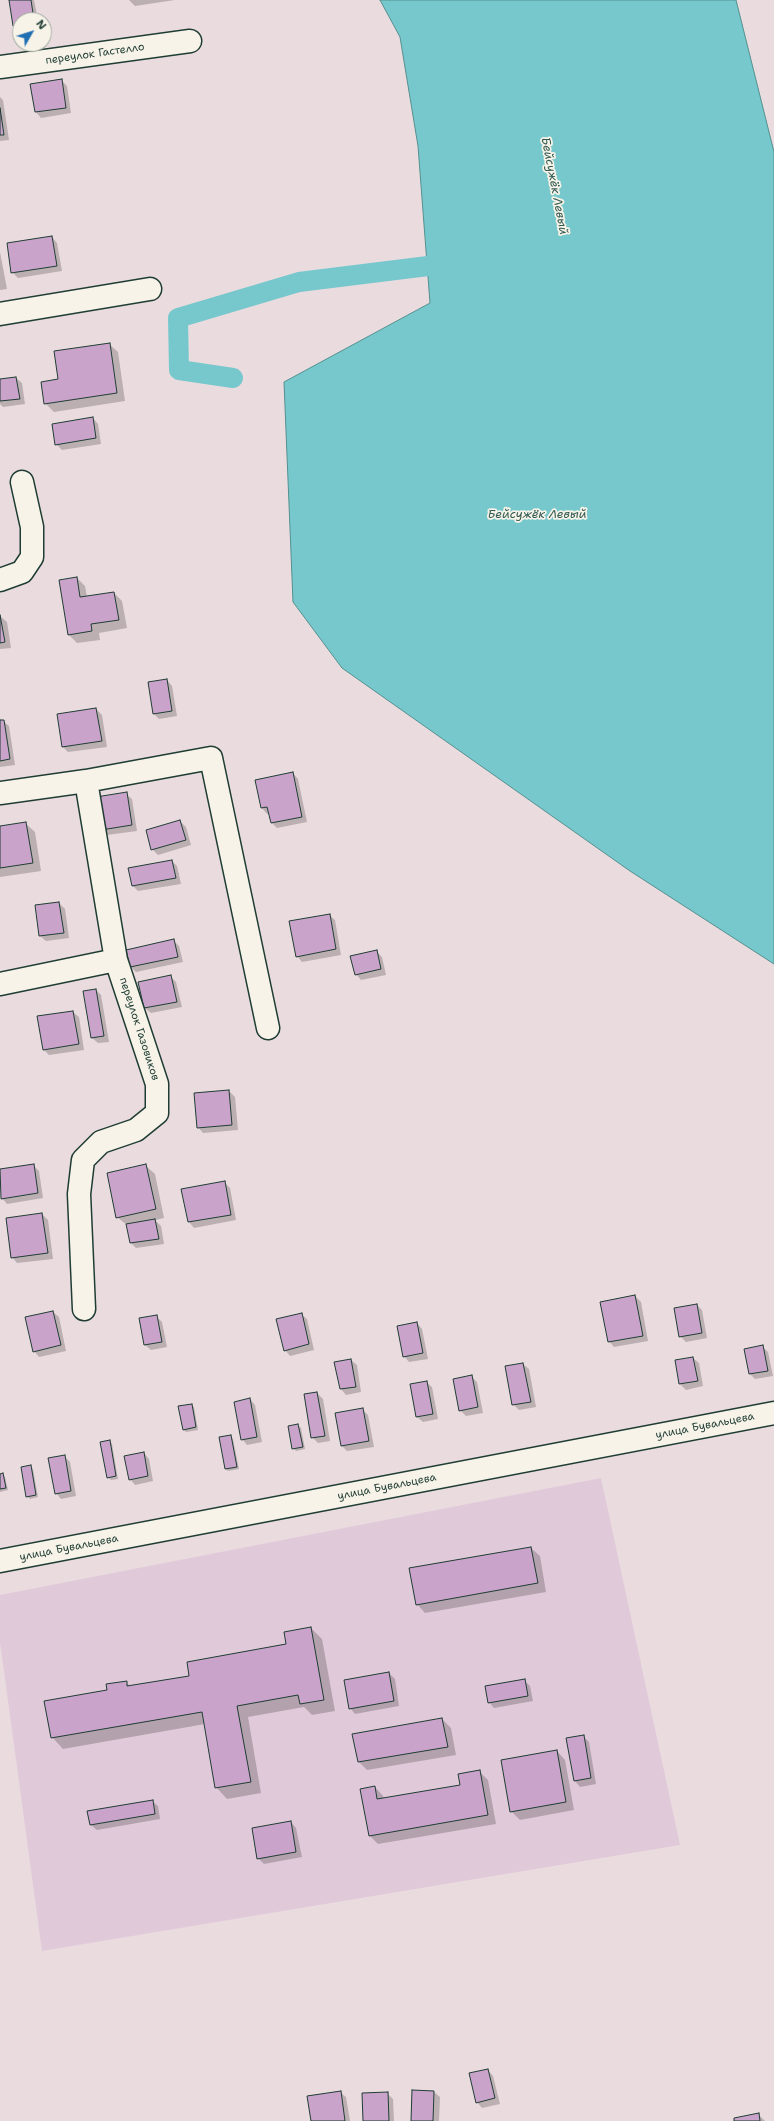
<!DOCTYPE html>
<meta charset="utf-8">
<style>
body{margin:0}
#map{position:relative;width:774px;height:2121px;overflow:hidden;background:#eadbdf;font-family:"Shantell Sans",sans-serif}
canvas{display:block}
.north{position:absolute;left:12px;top:12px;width:40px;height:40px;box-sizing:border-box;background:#f7f3e8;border:1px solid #a1aaa0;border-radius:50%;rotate:51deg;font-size:11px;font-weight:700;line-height:16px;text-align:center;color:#1f3d34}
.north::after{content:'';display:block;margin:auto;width:14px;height:18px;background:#1f6fb2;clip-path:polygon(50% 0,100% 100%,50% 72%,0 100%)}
</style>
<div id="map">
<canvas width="774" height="2121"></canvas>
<div class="north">N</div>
</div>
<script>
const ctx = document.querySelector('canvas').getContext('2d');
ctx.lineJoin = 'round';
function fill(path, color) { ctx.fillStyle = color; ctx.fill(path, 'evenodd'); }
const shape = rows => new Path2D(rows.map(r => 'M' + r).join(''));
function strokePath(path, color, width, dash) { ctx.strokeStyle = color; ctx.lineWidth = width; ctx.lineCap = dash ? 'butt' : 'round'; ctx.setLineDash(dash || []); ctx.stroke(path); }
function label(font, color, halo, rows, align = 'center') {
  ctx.font = font + ' "Shantell Sans",sans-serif'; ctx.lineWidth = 3.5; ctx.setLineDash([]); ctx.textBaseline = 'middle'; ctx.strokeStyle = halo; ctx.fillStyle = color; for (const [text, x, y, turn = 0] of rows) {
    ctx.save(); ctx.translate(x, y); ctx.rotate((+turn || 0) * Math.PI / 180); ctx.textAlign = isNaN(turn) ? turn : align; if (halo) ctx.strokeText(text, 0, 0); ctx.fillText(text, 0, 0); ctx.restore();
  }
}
const built = shape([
 [601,1478,680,1845,42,1951,0,1642,0,1595]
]);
const water = shape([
 [380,0,736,0,774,152,774,964,630,871,342,668,293,602,284,382,430,303,418,146,400,37,380,0]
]);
const shadow = shape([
 [10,0,34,0,38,20,20,20,19,31,14,26],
 [129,0,175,0,135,6],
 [61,80,67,86,71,113,41,118,36,112],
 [0,97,3,100,9,140,0,141],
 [52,237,57,243,62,271,18,278,12,272],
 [0,252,7,289,0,290],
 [109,344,118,352,125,401,54,412,45,403,60,380],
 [16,378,22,383,25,404,3,407,0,404,0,380],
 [93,418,98,424,101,444,62,450,56,444],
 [77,578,85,586,87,597,114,593,122,601,127,628,99,633,100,640,77,643,69,635],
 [0,616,7,622,11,648,0,649],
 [167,680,172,686,177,716,159,719,153,713],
 [96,709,102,715,107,747,68,752,63,747],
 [0,721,3,721,9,726,15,765,0,767],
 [293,773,298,779,307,822,277,828,271,822,270,813,267,814,262,808,256,780],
 [126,794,132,799,137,831,107,835,102,830],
 [180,821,186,827,191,845,158,855,152,849],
 [26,824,35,832,41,871,0,877,0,827],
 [172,861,177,866,181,884,138,891,132,885],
 [59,903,65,909,69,938,46,941,40,936],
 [329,915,335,920,341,955,302,962,297,956],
 [174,941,179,946,183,962,136,972,131,967],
 [376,951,382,957,386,975,361,980,356,974],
 [170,976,176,982,182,1007,151,1013,145,1008,140,982],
 [96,990,101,995,109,1042,98,1043,92,1038],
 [73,1012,79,1017,84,1050,49,1055,44,1050,38,1017],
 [229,1091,235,1097,238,1130,203,1133,198,1127],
 [33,1165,39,1171,43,1198,7,1204,2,1198,0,1170],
 [146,1166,155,1174,164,1218,155,1220,161,1226,164,1244,136,1248,131,1243,128,1226,117,1217],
 [224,1182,230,1188,236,1220,194,1228,189,1222,183,1190],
 [42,1214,48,1220,53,1259,17,1263,12,1257],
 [635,1296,641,1302,648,1341,614,1347,609,1341],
 [697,1305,702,1310,707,1338,686,1342,680,1336],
 [53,1312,59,1317,66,1351,39,1357,34,1351],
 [301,1314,307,1319,314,1350,290,1356,285,1350],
 [156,1316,162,1322,167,1347,151,1350,145,1345],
 [417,1323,422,1329,428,1359,409,1362,404,1356],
 [763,1347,768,1352,773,1376,755,1379,750,1374],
 [693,1358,699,1363,703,1386,686,1390,680,1384,676,1361],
 [351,1360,357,1365,361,1392,346,1395,341,1389],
 [523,1364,529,1369,536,1407,519,1410,513,1404],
 [472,1377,477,1382,483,1413,466,1416,460,1410],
 [426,1382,432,1387,438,1419,423,1422,417,1417],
 [317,1393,323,1399,330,1441,318,1443,312,1437],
 [250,1399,255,1405,262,1442,247,1445,242,1439],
 [191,1405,194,1407,198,1430,186,1432,184,1430],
 [362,1409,368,1415,374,1447,347,1451,342,1446],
 [298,1425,301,1428,305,1449,296,1451,293,1448],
 [231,1436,233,1439,239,1469,228,1471,226,1469],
 [110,1441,112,1444,118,1479,111,1480,108,1477],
 [144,1453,149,1459,153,1481,135,1485,130,1479],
 [64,1456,70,1462,76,1496,61,1499,56,1493],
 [30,1466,33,1469,38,1497,30,1499,27,1496],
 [3,1474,5,1477,8,1490,0,1492,0,1475],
 [531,1548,540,1556,546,1592,425,1613,417,1604],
 [311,1628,322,1639,335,1711,312,1715,304,1707,248,1717,261,1793,227,1799,216,1787,205,1724,63,1749,52,1737,108,1691,126,1682,131,1687,190,1676,287,1645,285,1632],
 [389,1673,395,1679,399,1706,355,1714,350,1708],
 [524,1680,530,1686,533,1701,494,1708,489,1702],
 [442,1719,451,1728,456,1755,367,1770,359,1762],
 [583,1736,589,1742,596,1784,580,1787,575,1781,567,1739],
 [557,1751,565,1760,574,1810,520,1820,511,1811],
 [479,1771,488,1780,496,1824,378,1844,370,1836,375,1787,383,1796,384,1799,461,1786],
 [152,1801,158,1806,160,1819,97,1830,91,1825],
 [291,1822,296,1828,302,1857,264,1864,258,1858],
 [488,2070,493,2076,500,2104,482,2108,477,2102],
 [340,2092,346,2097,350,2121,312,2121],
 [434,2092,440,2097,439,2121,412,2121],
 [388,2094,393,2099,394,2121,364,2121],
 [759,2115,765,2121,735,2121]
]);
const canal = shape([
 [233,378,179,370,178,318,299,282,428,266]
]);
const building = shape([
 [9,0,31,0,34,20,20,20,20,25,13,26,9,0],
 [62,79,66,108,35,112,30,84,62,79],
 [0,108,4,135,0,135,0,108],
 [52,236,57,266,11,273,7,243,52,236],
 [110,343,117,393,44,404,41,382,58,379,54,351,110,343],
 [16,377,20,399,0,401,0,379,16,377],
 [93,417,96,438,55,445,52,424,93,417],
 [77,577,80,597,114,592,119,620,91,624,92,631,68,635,59,580,77,577],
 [0,615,5,642,0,643,0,615],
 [167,679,172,711,153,714,148,682,167,679],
 [96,708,102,741,62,747,57,714,96,708],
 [0,720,4,720,10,759,0,761,0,720],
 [293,772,302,817,271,823,267,807,261,808,255,780,293,772],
 [127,792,132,825,101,830,96,797,127,792],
 [180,820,186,840,151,850,146,830,180,820],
 [26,822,33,863,0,868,0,826,26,822],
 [172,860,176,878,132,886,128,868,172,860],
 [59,902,64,933,39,936,35,905,59,902],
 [330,914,336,949,296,957,289,921,330,914],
 [174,939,178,957,130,967,126,950,174,939],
 [377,950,381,969,355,975,350,956,377,950],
 [171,975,177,1002,144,1008,138,982,171,975],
 [96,989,104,1036,91,1038,83,991,96,989],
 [73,1011,79,1044,43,1050,37,1016,73,1011],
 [229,1090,232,1125,197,1128,194,1093,229,1090],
 [34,1164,38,1193,1,1199,0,1169,34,1164],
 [146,1164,156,1209,116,1218,107,1173,146,1164],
 [225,1181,231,1215,188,1222,181,1189,225,1181],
 [42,1213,48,1253,11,1258,6,1218,42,1213],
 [155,1219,159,1239,130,1243,126,1224,155,1219],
 [635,1295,643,1336,608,1342,600,1302,635,1295],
 [697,1304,702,1333,679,1337,674,1308,697,1304],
 [53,1311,61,1345,33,1352,25,1317,53,1311],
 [302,1313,309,1344,284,1351,276,1319,302,1313],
 [157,1315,162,1342,144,1345,139,1318,157,1315],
 [417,1322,423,1353,403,1357,397,1326,417,1322],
 [763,1345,768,1371,749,1374,744,1349,763,1345],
 [693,1357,698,1381,679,1384,675,1360,693,1357],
 [351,1359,356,1387,340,1389,334,1362,351,1359],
 [523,1363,531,1402,512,1405,505,1366,523,1363],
 [472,1375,478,1407,459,1411,453,1379,472,1375],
 [427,1381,433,1414,416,1417,410,1384,427,1381],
 [317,1392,325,1436,311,1438,304,1394,317,1392],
 [250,1398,257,1437,241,1440,234,1402,250,1398],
 [192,1404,196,1427,183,1430,178,1406,192,1404],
 [363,1408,369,1441,341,1446,335,1413,363,1408],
 [298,1424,303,1447,292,1449,288,1426,298,1424],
 [231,1435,237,1467,225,1469,219,1437,231,1435],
 [110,1440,116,1476,107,1478,100,1442,110,1440],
 [144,1452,148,1476,129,1480,124,1456,144,1452],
 [65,1455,71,1491,55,1494,48,1458,65,1455],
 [31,1465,36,1495,26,1497,21,1467,31,1465],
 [3,1473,6,1488,0,1489,0,1474,3,1473],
 [531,1547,538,1583,416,1605,409,1568,531,1547],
 [311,1627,324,1700,300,1704,298,1695,237,1706,251,1782,215,1788,202,1712,51,1738,44,1701,107,1690,106,1684,127,1681,127,1686,189,1676,187,1662,286,1644,284,1632,311,1627],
 [389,1672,394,1701,349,1709,344,1680,389,1672],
 [525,1679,528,1696,488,1703,485,1686,525,1679],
 [442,1718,448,1747,358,1762,352,1734,442,1718],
 [584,1735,591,1778,574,1781,566,1738,584,1735],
 [557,1750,566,1802,510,1812,501,1760,557,1750],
 [480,1770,488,1815,369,1836,360,1789,375,1786,377,1799,460,1785,458,1774,480,1770],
 [153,1800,155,1814,90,1825,87,1811,153,1800],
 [291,1821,296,1852,257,1859,252,1828,291,1821],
 [488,2069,495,2098,476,2103,469,2073,488,2069],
 [412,2090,434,2091,433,2121,411,2121,412,2090],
 [341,2091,345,2121,311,2121,307,2096,341,2091],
 [388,2092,389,2121,363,2121,362,2093,388,2092],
 [759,2113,760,2121,734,2121,734,2118,759,2113]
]);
const street = shape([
 [0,67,190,41],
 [0,314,150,289],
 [0,580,22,572,32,557,32,527,22,482],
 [0,793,86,781,211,758,268,1028],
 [0,984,116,960],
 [84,1309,79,1194,83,1160,101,1142,136,1130,157,1113,157,1084,116,960,86,781]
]);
const secondary = shape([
 [0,1561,774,1413]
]);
const streetNames = [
 ["переулок Гастелло",95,54,-8],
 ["переулок Газовиков",139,1029,72],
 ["улица Бувальцева",705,1426,-11],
 ["улица Бувальцева",387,1487,-11],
 ["улица Бувальцева",69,1548,-11]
];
const waterNames = [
 ["Бейсужёк Левый",554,186,79],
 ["Бейсужёк Левый",537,515]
];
fill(built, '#e0cad9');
fill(water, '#77c8cc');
strokePath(water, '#54908f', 1);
fill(shadow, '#0003');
strokePath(canal, '#77c8cc', 20);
fill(building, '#caa3ca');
strokePath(building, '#1f3d34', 1);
strokePath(street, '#1f3d34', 25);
strokePath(secondary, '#1f3d34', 25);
strokePath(street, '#f7f3e8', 22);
strokePath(secondary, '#f7f3e8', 22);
label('11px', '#1f3d34', '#f7f3e8', streetNames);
label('italic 12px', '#315952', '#f7f3e8', waterNames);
</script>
